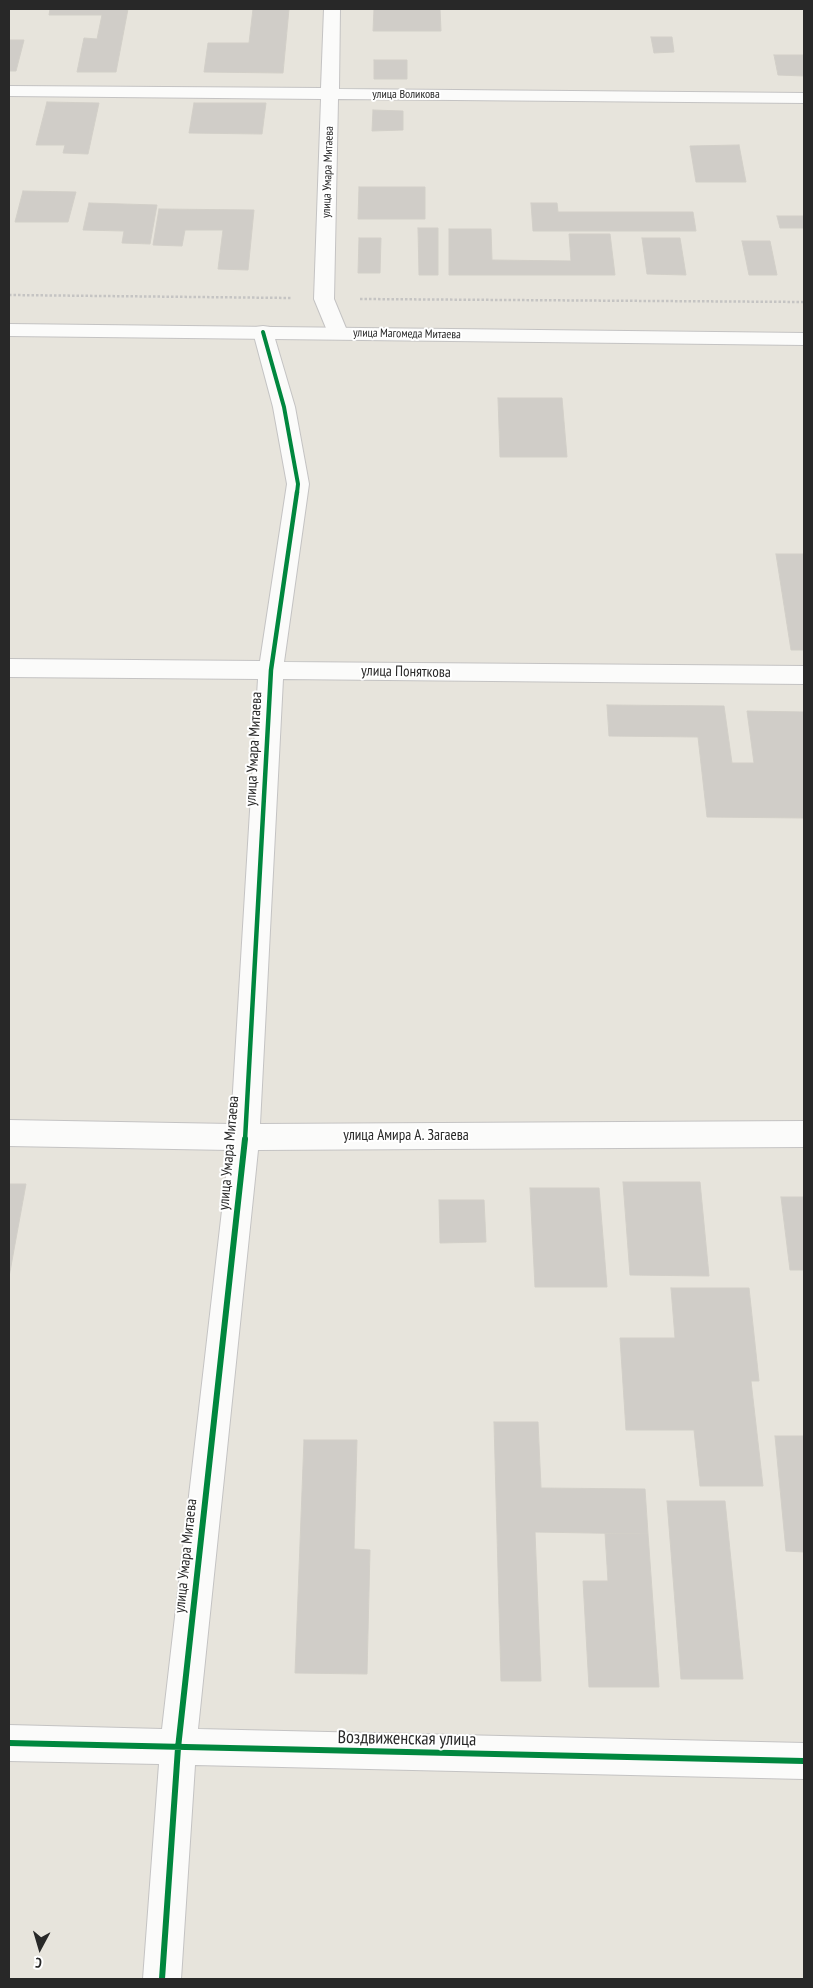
<!DOCTYPE html>
<meta charset="utf-8">
<style>
body{margin:0}
#map{position:relative;width:813px;height:1988px;overflow:hidden;background:#e7e4dc;font-family:"PT Sans Narrow",sans-serif}
canvas{display:block}
.frame{position:absolute;inset:0;border:10px solid #282828;pointer-events:none}
.north{position:absolute;left:15px;top:1923px;width:50px;height:50px;-webkit-text-stroke:4px #fff;paint-order:stroke;rotate:186deg;font-size:14px;font-weight:700;line-height:20px;text-align:center;color:#282828}
.north::after{content:'';display:block;margin:auto;width:18px;height:22px;background:#282828;clip-path:polygon(50% 0,100% 100%,50% 72%,0 100%)}
</style>
<div id="map">
<canvas width="813" height="1988"></canvas>
<div class="frame"></div>
<div class="north">С</div>
</div>
<script>
const ctx = document.querySelector('canvas').getContext('2d');
ctx.lineJoin = 'round';
function fill(path, color) { ctx.fillStyle = color; ctx.fill(path, 'evenodd'); }
const shape = rows => new Path2D(rows.map(r => 'M' + r).join(''));
function strokePath(path, color, width, dash) { ctx.strokeStyle = color; ctx.lineWidth = width; ctx.lineCap = dash ? 'butt' : 'round'; ctx.setLineDash(dash || []); ctx.stroke(path); }
function label(font, color, halo, rows, align = 'center') {
  ctx.font = font + ' "PT Sans Narrow",sans-serif'; ctx.lineWidth = 4; ctx.setLineDash([]); ctx.textBaseline = 'middle'; ctx.strokeStyle = halo; ctx.fillStyle = color; for (const [text, x, y, turn = 0] of rows) {
    ctx.save(); ctx.translate(x, y); ctx.rotate((+turn || 0) * Math.PI / 180); ctx.textAlign = isNaN(turn) ? turn : align; if (halo) ctx.strokeText(text, 0, 0); ctx.fillText(text, 0, 0); ctx.restore();
  }
}
const building = shape([
 [50,9,128,9,116,72,77,72,84,38,97,39,102,15,49,15,50,9],
 [253,9,289,9,283,73,204,72,208,43,249,43,253,9],
 [374,9,440,9,441,31,373,31,374,9],
 [651,37,672,37,674,52,654,53,651,37],
 [9,40,24,40,16,71,9,71,9,40],
 [774,55,804,55,804,76,778,75,774,55],
 [374,60,407,60,407,79,374,79,374,60],
 [47,102,99,103,88,154,63,153,65,145,36,145,47,102],
 [194,103,266,103,262,134,189,133,194,103],
 [373,110,403,111,403,130,372,131,373,110],
 [739,145,746,182,696,182,690,146,739,145],
 [359,187,425,187,425,219,358,219,359,187],
 [23,191,76,192,68,222,15,222,23,191],
 [89,203,157,205,150,244,122,243,124,231,83,230,89,203],
 [531,203,557,203,558,212,693,212,696,231,533,231,531,203],
 [159,209,254,210,248,270,218,269,223,230,185,230,182,246,153,245,159,209],
 [777,216,804,216,804,228,780,228,777,216],
 [418,228,438,228,438,275,419,275,418,228],
 [449,229,491,229,492,260,571,261,569,234,610,234,615,275,449,275,449,229],
 [359,238,381,238,380,273,358,273,359,238],
 [642,238,680,238,686,275,647,274,642,238],
 [742,241,770,241,777,275,749,275,742,241],
 [498,398,562,398,567,457,500,457,498,398],
 [776,554,804,554,804,650,791,650,776,554],
 [607,705,724,706,732,763,754,763,747,711,804,712,804,818,707,817,698,737,609,736,607,705],
 [623,1182,700,1182,709,1276,630,1275,623,1182],
 [9,1184,26,1184,9,1277,9,1184],
 [530,1188,599,1188,607,1287,535,1287,530,1188],
 [781,1197,804,1197,804,1275,804,1270,790,1270,781,1197],
 [439,1200,484,1200,486,1242,440,1243,439,1200],
 [671,1288,749,1288,759,1381,751,1381,763,1486,700,1486,694,1430,626,1430,620,1338,675,1338,671,1288],
 [494,1422,538,1422,541,1488,645,1489,648,1534,535,1532,541,1681,501,1681,494,1422],
 [775,1436,804,1436,804,1552,786,1551,775,1436],
 [304,1440,357,1440,354,1549,370,1550,367,1674,295,1673,304,1440],
 [667,1501,725,1501,743,1679,681,1679,667,1501],
 [605,1533,648,1534,659,1687,589,1687,583,1581,608,1581,605,1533]
]);
const path = shape([
 [9,295,291,298],
 [360,299,804,302]
]);
const minor = shape([
 [324,9,340,9,339,89,804,93,804,103,338,99,334,299,348,333,345,338,338,339,331,338,328,333,314,299,321,99,9,96,9,86,321,88,324,9],
 [263,326,270,327,273,332,295,407,309,484,284,662,804,666,804,684,283,679,260,1124,804,1121,804,1147,258,1150,198,1729,804,1743,804,1779,195,1765,181,1979,143,1979,159,1764,9,1761,9,1725,162,1729,229,1150,9,1146,9,1120,231,1124,258,679,9,677,9,659,260,661,287,484,273,407,253,332,256,327,263,326]
]);
const tertiary = shape([
 [9,324,804,333,804,345,9,336,9,324]
]);
const cyclewayFar2 = shape([
 [263,332,284,407,298,484,297,493]
]);
const cyclewayFar1 = shape([
 [245,1140,271,670,297,492]
]);
const cycleway = shape([
 [9,1743,804,1761],
 [162,1979,178,1748,245,1139]
]);
const farStreetnames = [
 ["улица Воликова",406,95],
 ["улица Умара Митаева",328,172,-88],
 ["улица Магомеда Митаева",407,334,1]
];
const streetNames = [
 ["улица Поняткова",406,672,1],
 ["улица Умара Митаева",254,749,-87],
 ["улица Амира А. Загаева",406,1136],
 ["улица Умара Митаева",229,1153,-85],
 ["улица Умара Митаева",186,1556,-84]
];
const nearStreetnames = [
 ["Воздвиженская улица",407,1739,1]
];
fill(building, '#d0cdc8');
strokePath(building, '#d2cfc8', 1);
strokePath(minor, '#c4c3c3', 2);
strokePath(tertiary, '#c4c3c3', 2);
strokePath(path, '#c5c4c3', 2.5, [2.5, 2]);
fill(minor, '#fbfbfa');
fill(tertiary, '#fbfbfa');
strokePath(cyclewayFar2, '#00873e', 4);
strokePath(cyclewayFar1, '#00873e', 4.5);
strokePath(cycleway, '#00873e', 6);
label('12px', '#282828', '#fff', farStreetnames);
label('15px', '#282828', '#fff', streetNames);
label('18px', '#282828', '#fff', nearStreetnames);
</script>
